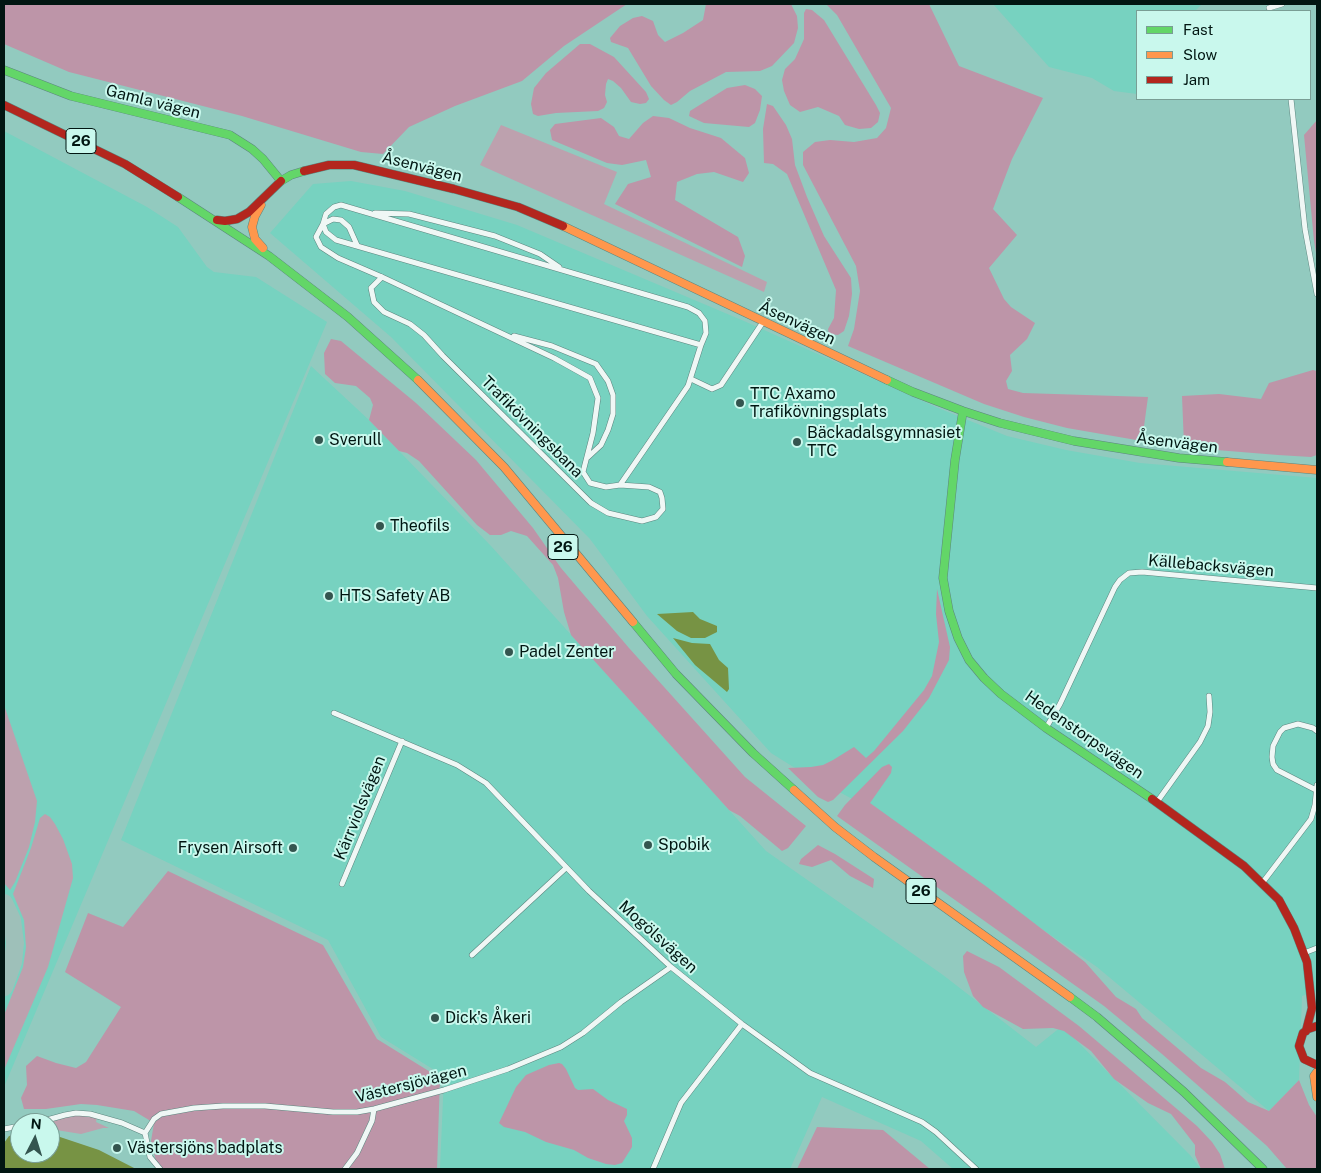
<!DOCTYPE html>
<meta charset="utf-8">
<style>
body{margin:0}
#map{position:relative;width:1321px;height:1173px;overflow:hidden;background:#92cabf;font-family:"Public Sans",sans-serif}
canvas{display:block}
.frame{position:absolute;inset:0;border:5px solid #011612;pointer-events:none}
.legend{position:absolute;left:1136px;top:10px;width:175px;height:90px;box-sizing:border-box;background:#c9f8ed;border:1px solid #799e95;margin:0;padding:6px 9px;list-style:none;font-size:15px;color:#011612}
.legend li{display:flex;align-items:center;gap:10px;height:25px}
.legend b{width:25px;border:1px solid #799e95}
.north{position:absolute;left:10px;top:1113px;width:50px;height:50px;box-sizing:border-box;background:#c9f8ed;border:1px solid #799e95;border-radius:50%;rotate:5deg;font-size:14px;font-weight:700;line-height:20px;text-align:center;color:#011612}
.north::after{content:'';display:block;margin:auto;width:18px;height:22px;background:#34554f;clip-path:polygon(50% 0,100% 100%,50% 72%,0 100%)}
</style>
<div id="map">
<canvas width="1321" height="1173"></canvas>
<div class="frame"></div>
<ul class="legend">
<li><b style="height:6px;background:#63d668"></b>Fast</li>
<li><b style="height:6px;background:#ff974d"></b>Slow</li>
<li><b style="height:6px;background:#b3261e"></b>Jam</li>
</ul>
<div class="north">N</div>
</div>
<script>
const ctx = document.querySelector('canvas').getContext('2d');
ctx.lineJoin = 'round';
function fill(path, color) { ctx.fillStyle = color; ctx.fill(path, 'evenodd'); }
const shape = rows => new Path2D(rows.map(r => 'M' + r).join(''));
function strokePath(path, color, width, dash) { ctx.strokeStyle = color; ctx.lineWidth = width; ctx.lineCap = dash ? 'butt' : 'round'; ctx.setLineDash(dash || []); ctx.stroke(path); }
function label(font, color, halo, rows, align = 'center') {
  ctx.font = font + ' "Public Sans",sans-serif'; ctx.lineWidth = 4; ctx.setLineDash([]); ctx.textBaseline = 'middle'; ctx.strokeStyle = halo; ctx.fillStyle = color; for (const [text, x, y, turn = 0] of rows) {
    ctx.save(); ctx.translate(x, y); ctx.rotate((+turn || 0) * Math.PI / 180); ctx.textAlign = isNaN(turn) ? turn : align; if (halo) ctx.strokeText(text, 0, 0); ctx.fillText(text, 0, 0); ctx.restore();
  }
}
const built = shape([
 [993,4,1202,4,1195,11,1137,11,1137,94,1114,91,1092,78,1049,67],
 [4,131,147,207,178,227,207,267,214,272,256,277,327,322,4,1087],
 [351,181,405,191,517,225,744,321,936,407,1007,436,1066,450,1140,463,1317,478,1317,991,1302,996,1299,1080,1269,1111,1097,967,856,801,795,768,771,753,647,616,590,539,391,337,270,233,313,184],
 [311,366,369,420,491,546,766,851,943,975,1036,1047,1062,1026,1190,1155,1201,1169,953,1169,921,1141,822,1097,790,1169,440,1169,444,1076,381,1037,328,940,121,840]
]);
const green = shape([
 [501,125,617,172,604,204,767,282,764,292,480,165],
 [4,705,37,801,35,822,29,847,15,882,10,890,4,883],
 [45,814,50,817,55,824,63,839,72,864,73,878,48,967,4,1070,4,1015,23,967,26,947,24,920,13,894,31,848,40,818],
 [84,1115,97,1118,96,1122,109,1128,103,1128,81,1134,50,1129,49,1123,57,1120,68,1116]
]);
const forest = shape([
 [4,4,627,4,564,46,522,81,455,106,409,127,383,154,361,152,242,116,69,72,4,44],
 [706,4,791,4,797,16,798,28,794,43,772,66,760,71,726,72,690,91,677,102,671,105,664,100,651,86,628,48,611,42,610,38,620,26,633,18,642,16,653,21,658,35,665,42,683,33,703,20],
 [826,4,929,4,959,66,1043,98,1012,159,993,209,1017,235,989,268,1004,299,1011,307,1035,323,1027,339,1010,355,1012,371,1006,381,1008,389,1023,393,1148,397,1142,441,1067,428,1024,417,984,404,848,346,854,329,860,291,856,266,803,165,803,152,815,142,830,140,854,142,877,138,886,128,891,108,837,15],
 [806,9,812,10,824,20,876,105,880,113,878,122,871,128,859,129,845,125,839,116,818,107,800,112,790,105,784,91,782,80,785,69,795,59,804,39,804,13],
 [580,44,590,44,614,57,646,92,649,99,646,103,640,104,631,102,621,88,613,81,608,79,606,84,605,95,607,102,604,108,598,111,556,113,538,116,533,114,531,104,534,88,546,73],
 [745,85,755,89,762,96,760,110,755,123,749,127,704,123,689,116,690,111,727,88],
 [767,104,773,106,786,125,792,139,795,165,807,197,824,236,851,278,852,294,849,316,844,331,838,335,829,334,828,329,834,318,836,290,787,174,773,164,764,163,763,129],
 [653,116,669,118,690,128,721,138,745,158,749,173,743,182,714,172,697,174,677,182,675,200,738,237,745,256,742,267,615,204,628,184,651,177,646,160,622,165,607,163,552,140,550,130,555,124,601,118,614,127,619,136,629,139,643,123],
 [1317,120,1317,259,1314,241,1304,135],
 [331,339,341,341,416,403,476,460,533,528,561,568,629,648,745,777,806,826,788,848,782,851,740,816,729,810,571,635,564,612,558,578,553,565,527,536,511,531,501,535,490,535,477,525,419,461,407,453,399,451,369,420,373,405,370,398,356,386,335,383,325,374,324,353],
 [1313,370,1317,371,1317,455,1311,457,1278,455,1204,449,1184,445,1182,396,1219,394,1261,399,1269,383],
 [937,589,950,647,949,660,929,698,903,731,833,800,828,802,818,797,788,768,811,767,823,765,833,760,854,747,866,758,874,751,924,690,932,676,939,642,936,614],
 [889,764,892,767,891,773,870,803,987,887,1085,962,1116,997,1136,1009,1142,1018,1201,1068,1225,1082,1248,1102,1269,1111,1299,1080,1309,1105,1317,1117,1317,1169,1287,1169,1267,1146,1162,1054,1104,1006,837,816,845,805,882,767],
 [818,845,835,854,874,879,873,888,850,876,831,860,812,867,799,864,801,859],
 [168,871,323,945,377,1039,440,1078,437,1169,158,1169,151,1141,154,1123,134,1111,97,1105,81,1104,46,1109,24,1109,21,1098,27,1085,26,1066,37,1056,56,1063,76,1068,86,1062,121,1007,65,972,88,913,123,927],
 [967,951,999,967,1079,1026,1197,1126,1212,1142,1220,1154,1225,1169,1201,1169,1195,1155,1195,1145,1171,1114,1148,1103,1114,1079,1091,1051,1064,1031,1053,1028,1023,1029,983,1007,973,996,964,972,963,956],
 [559,1063,562,1064,566,1069,575,1088,578,1090,593,1089,608,1100,627,1109,627,1115,624,1121,632,1138,632,1147,622,1163,615,1165,606,1164,588,1158,574,1150,546,1142,525,1132,504,1127,499,1123,516,1087,526,1075,549,1065],
 [817,1127,883,1130,930,1169,797,1169]
]);
const water = shape([
 [693,612,700,619,717,626,717,632,705,638,691,638,677,631,657,614],
 [673,638,692,643,710,644,719,660,728,668,729,689,727,692,695,665],
 [20,1133,20,1153,50,1153,51,1134,99,1150,136,1169,4,1169,4,1143,9,1136]
]);
const taxiway = shape([
 [4,903,12,920,15,943,13,962,4,987]
]);
const street = shape([
 [1269,8,1282,4],
 [1291,99,1305,229,1317,294],
 [341,205,688,307,699,313,705,321,706,333,701,345,336,240,326,232,323,224,326,214,334,207,341,205],
 [375,213,409,214,495,236,540,254,559,267],
 [357,245,349,227,341,220,333,219,323,224,316,237,321,247,338,258,382,277,554,358,590,378,598,398,593,433,583,472,590,483,606,487,620,485,649,487,660,492,662,498,663,509,656,517,642,521,608,513,591,503,443,356,424,335,410,324,384,312,374,302,371,288,382,277],
 [514,336,552,346,596,364,608,381,613,395,613,414,608,430,601,445,587,458],
 [691,379,712,389,721,385,763,322],
 [620,485,688,386,701,345],
 [334,713,457,765,486,783,589,891,671,967,742,1024,810,1073,922,1122,936,1132,976,1169],
 [1046,728,1060,704,1115,587,1120,580,1129,573,1142,572,1317,588],
 [1316,790,1277,770,1273,764,1272,757,1273,746,1280,732,1284,728,1298,724,1313,728,1317,731],
 [1157,802,1200,742,1208,726,1210,712,1209,696],
 [1263,882,1311,819,1315,805,1317,785],
 [342,884,402,741],
 [1304,953,1317,948],
 [472,955,566,868],
 [36,1123,65,1115,76,1113,90,1114,122,1123,145,1133],
 [4,1129,20,1126],
 [160,1169,150,1157,145,1133,154,1119,161,1114,194,1108,223,1106,265,1106,333,1112,357,1112,374,1109,444,1090,508,1069,561,1047,583,1033,621,1002,671,967],
 [345,1169,357,1153,372,1121,374,1109],
 [653,1169,681,1103,742,1024]
]);
const fast = shape([
 [4,70,71,96,230,135,252,149,263,159,281,181,291,175,304,171],
 [178,197,269,256,348,317,418,380],
 [887,380,913,392,963,411,1000,423,1074,441,1179,458,1227,462],
 [963,411,955,460,943,578,949,611,958,638,969,660,984,678,1001,694,1046,728,1152,799],
 [633,622,676,674,753,753,794,790],
 [1070,997,1097,1017,1184,1092,1263,1169]
]);
const slow = shape([
 [261,205,255,216,252,227,255,239,263,248],
 [563,226,887,380],
 [418,380,504,467,633,622],
 [1227,462,1317,470],
 [794,790,835,827,874,857,1070,997],
 [1317,1072,1314,1076,1317,1097]
]);
const jam = shape([
 [4,105,125,164,178,197],
 [304,171,329,165,354,165,454,189,518,207,563,226],
 [217,220,225,221,237,219,249,212,281,181],
 [1152,799,1244,866,1279,900,1294,928,1307,962,1312,1008,1306,1031],
 [1317,1026,1308,1029,1303,1033,1299,1046,1304,1059,1317,1065]
]);
const markers = [
 [740,403,5,"#34554f"],
 [319,440,5,"#34554f"],
 [797,442,5,"#34554f"],
 [380,526,5,"#34554f"],
 [329,596,5,"#34554f"],
 [509,652,5,"#34554f"],
 [648,845,5,"#34554f"],
 [293,848,5,"#34554f"],
 [435,1018,5,"#34554f"],
 [117,1148,5,"#34554f"]
];
const shields = [
 [81,141,30],
 [563,547,30],
 [921,891,30]
];
const shieldNames = [
 ["26",81,141],
 ["26",563,547],
 ["26",921,891]
];
const streetNames = [
 ["Gamla vägen",153,102,14],
 ["Åsenvägen",422,167,14],
 ["Åsenvägen",797,323,25],
 ["Trafikövningsbana",532,427,45],
 ["Åsenvägen",1177,443,7],
 ["Källebacksvägen",1211,566,5],
 ["Hedenstorpsvägen",1084,735,35],
 ["Kärrviolsvägen",360,808,-68],
 ["Mogölsvägen",658,937,42],
 ["Västersjövägen",411,1084,-14]
];
const poiNames = [
 ["TTC Axamo",750,394],
 ["Trafikövningsplats",750,412],
 ["Bäckadalsgymnasiet",807,433],
 ["TTC",807,451],
 ["Sverull",329,440],
 ["Theofils",390,526],
 ["HTS Safety AB",339,596],
 ["Padel Zenter",519,652],
 ["Spobik",658,845],
 ["Frysen Airsoft",283,848,"right"],
 ["Dick's Åkeri",445,1018],
 ["Västersjöns badplats",127,1148]
];
fill(built, '#77d2c0');
fill(green, '#bda1ae');
fill(forest, '#bd95a8');
fill(water, '#779344');
strokePath(taxiway, '#9ec0b9', 18);
strokePath(street, '#5c867f', 6);
strokePath(fast, '#5c867f', 9);
strokePath(slow, '#5c867f', 9);
strokePath(jam, '#5c867f', 9);
strokePath(street, '#eff7f5', 5);
strokePath(fast, '#63d668', 8);
strokePath(slow, '#ff974d', 8);
strokePath(jam, '#b3261e', 8);
for (const [x, y, r, color] of markers) { const dot = new Path2D(); dot.arc(x, y, r, 0, 2 * Math.PI); ctx.fillStyle = color; ctx.fill(dot); strokePath(dot, '#c9f8ed', 2); }
for (const [x, y, w] of shields) { const box = new Path2D(); box.roundRect(x - w / 2, y - 12.5, w, 25, 4); ctx.fillStyle = '#c9f8ed'; ctx.fill(box); strokePath(box, '#011612', 1); }
label('bold 15px', '#011612', null, shieldNames);
label('16px', '#011612', '#c9f8ed', streetNames);
label('16px', '#011612', '#c9f8ed', poiNames, 'left');
</script>
